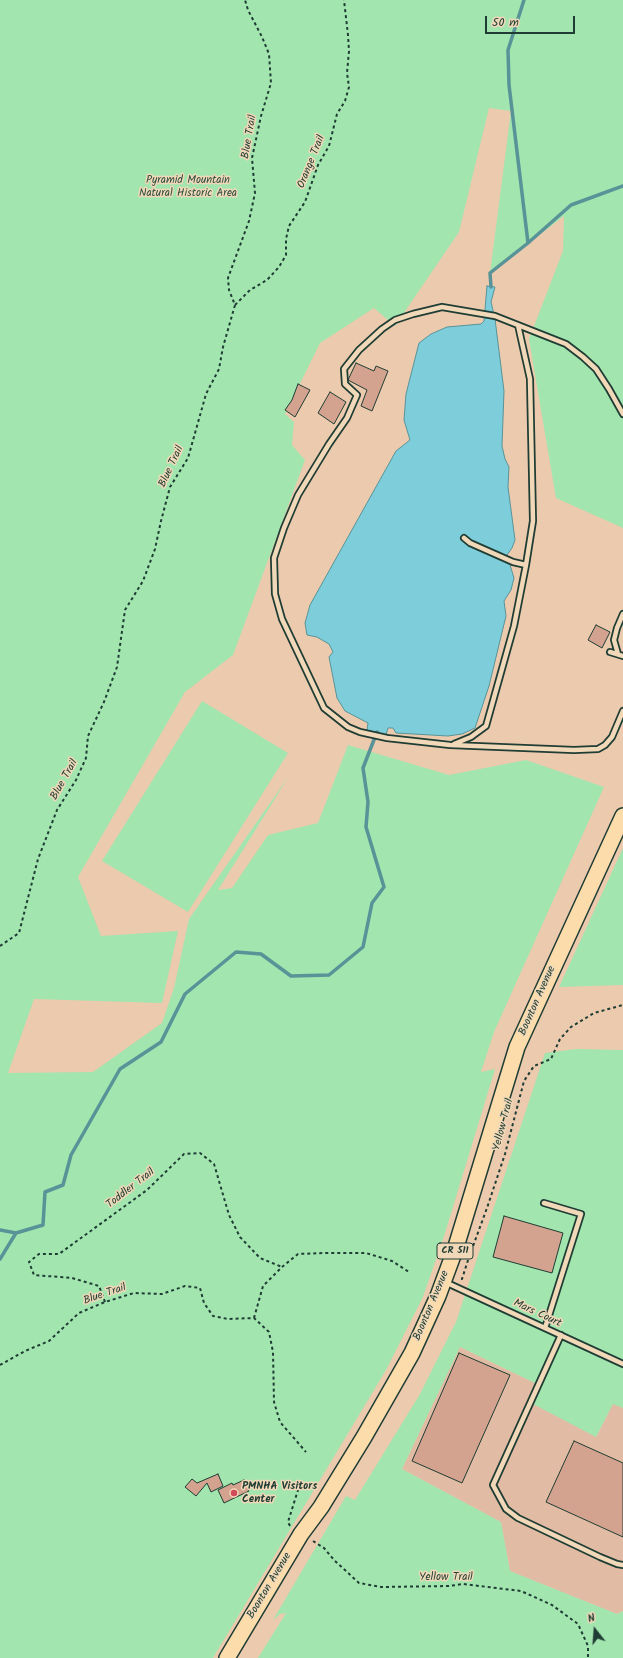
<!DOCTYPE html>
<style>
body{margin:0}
#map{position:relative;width:623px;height:1658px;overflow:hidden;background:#eccaae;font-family:Kalam,sans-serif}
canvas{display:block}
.north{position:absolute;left:575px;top:1610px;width:40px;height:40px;-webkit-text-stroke:3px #f1d8b8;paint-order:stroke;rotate:343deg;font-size:11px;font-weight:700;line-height:16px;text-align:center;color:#1f3d34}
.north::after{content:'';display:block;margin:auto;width:14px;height:18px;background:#1f3d34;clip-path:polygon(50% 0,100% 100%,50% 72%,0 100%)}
.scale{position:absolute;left:485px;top:16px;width:90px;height:18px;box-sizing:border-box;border:2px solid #1f3d34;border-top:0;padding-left:5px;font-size:12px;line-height:14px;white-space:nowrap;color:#1f3d34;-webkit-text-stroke:3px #f1d8b8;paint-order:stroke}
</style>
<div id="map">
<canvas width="623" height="1658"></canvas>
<div class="north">N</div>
<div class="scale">50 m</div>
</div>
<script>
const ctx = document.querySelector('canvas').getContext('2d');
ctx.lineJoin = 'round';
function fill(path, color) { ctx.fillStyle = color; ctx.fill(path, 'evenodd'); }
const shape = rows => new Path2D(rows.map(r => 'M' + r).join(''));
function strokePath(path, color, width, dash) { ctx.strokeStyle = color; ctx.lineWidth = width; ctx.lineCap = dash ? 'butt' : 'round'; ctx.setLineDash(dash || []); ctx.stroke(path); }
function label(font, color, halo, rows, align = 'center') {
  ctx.font = font + ' Kalam,sans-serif'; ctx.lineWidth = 3; ctx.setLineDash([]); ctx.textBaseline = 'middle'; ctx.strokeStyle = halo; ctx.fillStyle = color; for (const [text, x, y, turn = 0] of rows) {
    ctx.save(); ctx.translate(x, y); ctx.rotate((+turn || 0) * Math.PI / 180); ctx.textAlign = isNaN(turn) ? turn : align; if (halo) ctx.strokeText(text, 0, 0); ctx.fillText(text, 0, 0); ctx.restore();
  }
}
const built = shape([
 [460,1347,541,1386,597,1436,613,1403,623,1408,623,1611,617,1614,510,1571,501,1522,402,1469]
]);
const green = shape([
 [0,0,623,0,623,528,556,498,529,339,563,251,564,216,490,273,511,111,489,108,459,232,395,326,374,308,320,343,285,414,294,422,292,445,305,460,233,655,185,692,78,877,101,936,178,931,162,1003,34,999,8,1073,93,1072,162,1023,174,988,189,919,289,776,218,890,232,888,268,835,318,823,348,745,449,775,526,760,604,787,494,1032,481,1072,495,1069,445,1233,423,1297,386,1370,213,1658,0,1658],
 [202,701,288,753,188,912,102,861],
 [623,848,623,985,559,987],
 [576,1049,623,1050,623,1408,613,1404,596,1437,533,1404,541,1386,460,1347,402,1469,501,1522,510,1571,617,1614,623,1611,623,1658,258,1658,286,1613,280,1614,273,1620,346,1496,355,1500,420,1394,456,1322,545,1053]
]);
const water = shape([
 [487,286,495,287,491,302,495,319,504,391,502,446,505,459,509,467,508,487,515,540,512,548,507,555,514,578,511,590,504,601,506,616,489,686,475,728,462,734,448,736,396,733,393,728,388,728,386,735,367,730,368,723,345,711,337,698,329,657,333,652,329,644,317,637,307,635,305,623,310,605,396,451,410,440,404,420,406,394,419,343,431,334,447,327,481,324,484,321,487,286]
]);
const stream = shape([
 [528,243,571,205,623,186],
 [491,287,490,273,528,243,509,85,508,50,524,0],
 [0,1230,16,1233],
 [0,1259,16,1233,43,1225,45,1192,63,1185,71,1155,120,1069,161,1042,185,994,236,952,261,954,291,976,329,975,363,947,372,903,384,887,366,827,368,802,363,768,377,732]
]);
const building = shape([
 [356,363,374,371,376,366,388,371,372,411,361,406,367,390,348,380,356,363],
 [298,384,310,390,295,417,285,410,292,400,298,384],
 [330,392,346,402,334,424,318,413,330,392],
 [596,625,610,632,602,648,588,640,596,625],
 [504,1216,563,1233,552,1273,493,1257,504,1216],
 [459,1353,510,1375,462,1483,412,1461,459,1353],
 [574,1441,623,1463,623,1537,546,1502,574,1441],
 [218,1474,223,1486,211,1492,207,1483,196,1496,185,1487,192,1479,197,1483,218,1474],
 [244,1480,249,1491,224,1503,218,1490,232,1483,233,1485,244,1480]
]);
const path = shape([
 [235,305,250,290,267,280,279,267,286,255,286,239,289,226,305,202,318,165,329,146,337,114,345,101,349,87,347,73,349,51,348,35,344,0],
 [0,946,19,933,38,859,57,810,76,780,86,758,88,736,104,702,117,667,125,610,143,581,155,549,161,521,170,487,188,458,206,394,219,369,223,347,235,305,229,290,228,278,249,221,255,193,252,158,261,116,271,83,269,54,262,37,248,10,245,0],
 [461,1279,462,1279,469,1257,487,1208,505,1154,524,1081,534,1066,551,1059,560,1039,571,1027,594,1013,623,1005],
 [105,1302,99,1286,72,1278,34,1275,29,1262,39,1254,59,1254,147,1190,184,1154,200,1153,214,1164,229,1215,240,1237,260,1258,282,1267],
 [254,1318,263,1286,282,1267,298,1254,323,1253,366,1253,392,1261,409,1272],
 [0,1365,25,1351,49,1341,79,1313,105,1302,134,1293,162,1294,185,1286,200,1288,204,1303,213,1316,228,1319,254,1318,269,1332,273,1352,274,1402,280,1422,306,1452],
 [290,1526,288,1522,298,1490],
 [313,1541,324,1548,334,1560,359,1583,381,1587,449,1586,463,1584,521,1591,552,1605,578,1624,588,1646,588,1658]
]);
const service = shape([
 [623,414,609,389,596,369,583,357,566,344,495,316,442,307,413,314,395,320,382,329,359,350,344,369,345,384,357,395,347,418,329,444,298,495,284,528,274,558,275,594,282,619,324,708,348,727,360,732,387,738,450,745,574,750,598,749,605,745,612,737,623,711],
 [464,538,470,543,513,562,526,565],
 [610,652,623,656],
 [618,654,614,640,617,628,623,614],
 [454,744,471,737,486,726,514,626,526,565,533,521,530,379,518,325],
 [544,1203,581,1214,545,1328],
 [445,1282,623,1364],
 [561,1335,493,1485,506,1509,518,1518,600,1557,617,1564,623,1565]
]);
const primary = shape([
 [227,1658,301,1534,321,1507,364,1437,412,1353,438,1296,455,1250,517,1047,623,816]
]);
const markers = [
 [234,1493,4,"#d1495b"]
];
const shields = [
 [455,1251,36]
];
const shieldNames = [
 ["CR 511",455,1251]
];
const streetNames = [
 ["Blue Trail",250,137,-80],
 ["Orange Trail",312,162,-68],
 ["Blue Trail",172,467,-65],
 ["Blue Trail",65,780,-61],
 ["Boonton Avenue",538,1001,-66],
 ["Yellow Trail",504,1125,-75],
 ["Toddler Trail",131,1189,-38],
 ["Blue Trail",105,1295,-19],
 ["Boonton Avenue",432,1306,-67],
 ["Mars Court",537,1314,25],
 ["Yellow Trail",446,1578],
 ["Boonton Avenue",270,1586,-59]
];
const parkNames = [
 ["Pyramid Mountain",188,181],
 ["Natural Historic Area",188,194]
];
const poiNames = [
 ["PMNHA Visitors",242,1487],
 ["Center",242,1500]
];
fill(built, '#e1bba3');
fill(green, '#a2e5af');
fill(water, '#7ecddb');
strokePath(water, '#589398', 1);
strokePath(stream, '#589398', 3.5);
fill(building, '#d4a390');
strokePath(building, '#1f3d34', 1);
strokePath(service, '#1f3d34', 8);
strokePath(primary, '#1f3d34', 18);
strokePath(path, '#1f3d34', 2, [3, 3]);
strokePath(service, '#f1d8b8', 4.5);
strokePath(primary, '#fddcac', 15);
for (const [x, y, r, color] of markers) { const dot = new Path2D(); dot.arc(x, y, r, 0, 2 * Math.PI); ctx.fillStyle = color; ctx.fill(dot); strokePath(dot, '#f1d8b8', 1.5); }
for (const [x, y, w] of shields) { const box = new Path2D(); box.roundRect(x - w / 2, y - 8, w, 16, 3); ctx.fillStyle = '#f1d8b8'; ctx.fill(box); strokePath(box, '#1f3d34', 1); }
label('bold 10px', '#1f3d34', null, shieldNames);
label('11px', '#1f3d34', '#f1d8b8', streetNames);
label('11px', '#2c4e40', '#f1d8b8', parkNames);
label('bold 11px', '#1f3d34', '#f1d8b8', poiNames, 'left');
</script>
